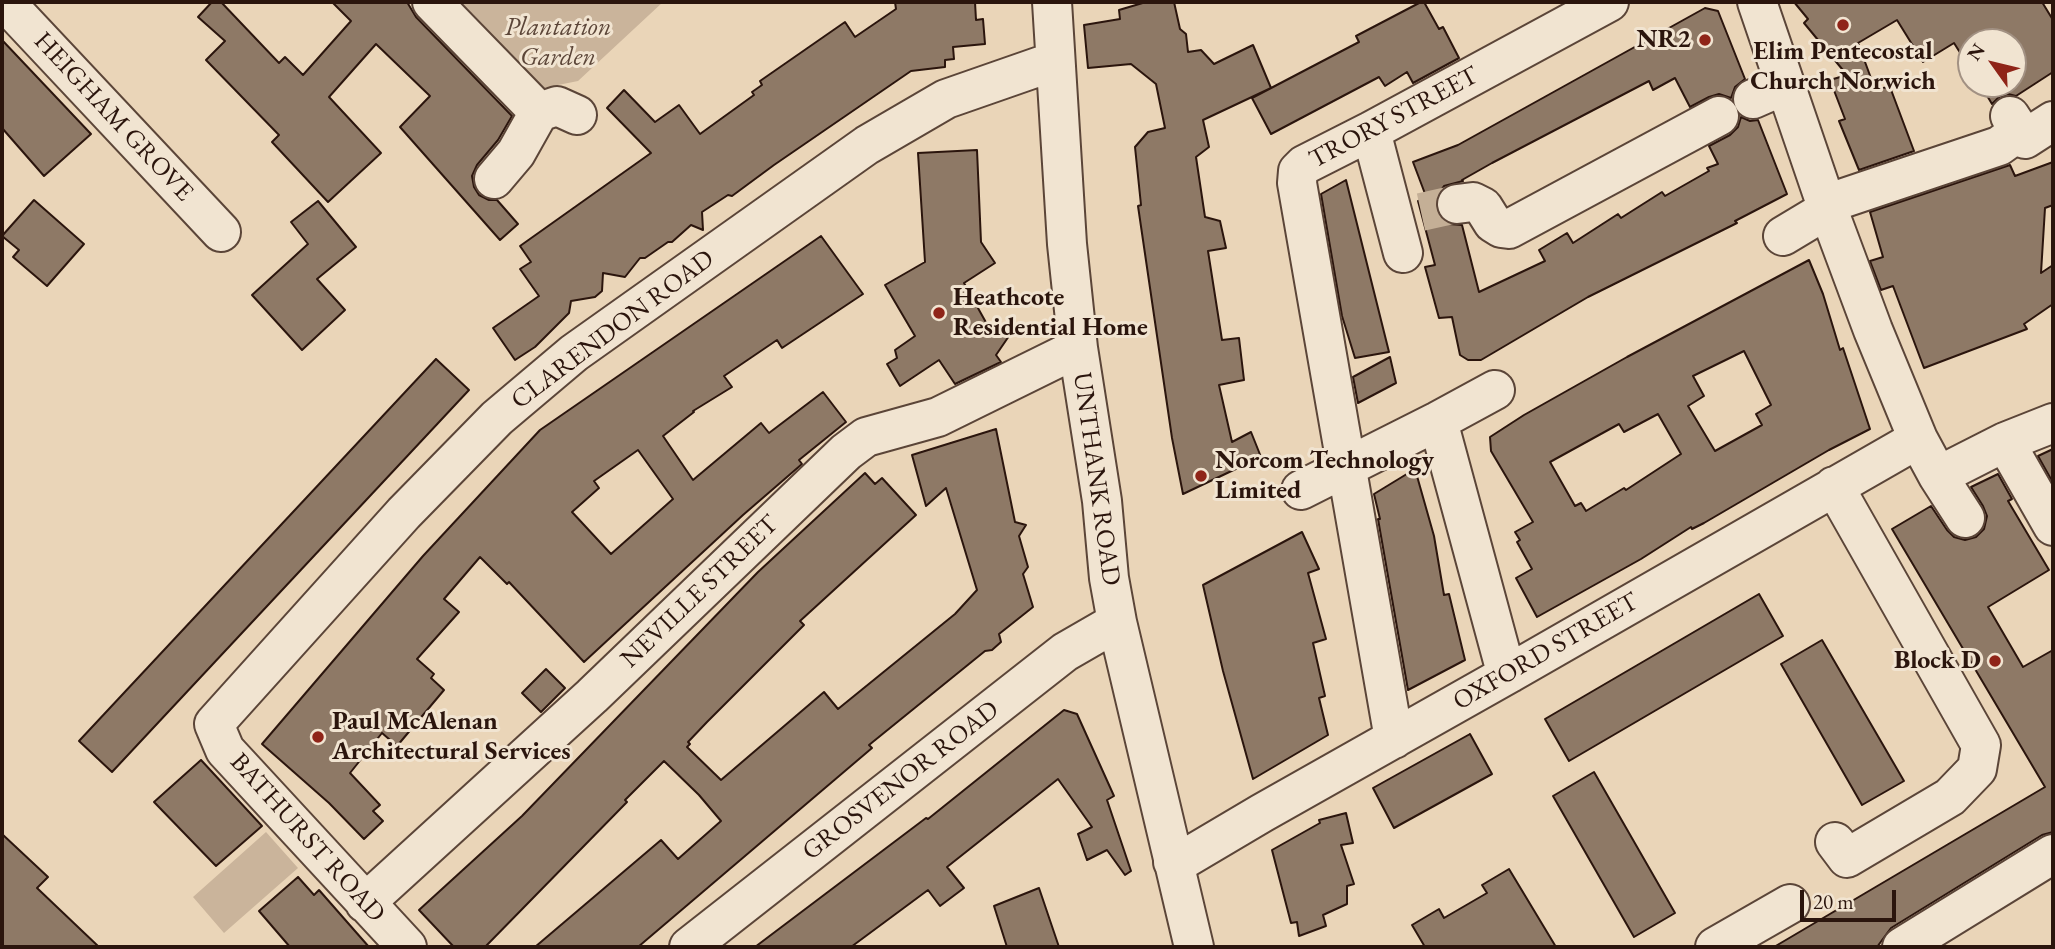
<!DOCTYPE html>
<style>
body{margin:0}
#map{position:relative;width:2055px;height:949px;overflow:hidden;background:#ead5b8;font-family:"EB Garamond",serif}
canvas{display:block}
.frame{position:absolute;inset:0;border:4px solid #2b150d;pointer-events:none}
.north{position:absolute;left:1957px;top:28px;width:70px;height:70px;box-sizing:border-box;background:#f1e4d1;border:2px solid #a29183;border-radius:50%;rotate:304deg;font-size:19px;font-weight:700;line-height:28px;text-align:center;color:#2b150d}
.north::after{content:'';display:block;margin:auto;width:24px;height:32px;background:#8f2418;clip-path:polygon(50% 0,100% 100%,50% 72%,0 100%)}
.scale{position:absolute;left:1800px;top:890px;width:96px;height:32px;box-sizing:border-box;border:4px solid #2b150d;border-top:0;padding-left:9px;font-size:21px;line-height:24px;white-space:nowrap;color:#2b150d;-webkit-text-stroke:5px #f1e4d1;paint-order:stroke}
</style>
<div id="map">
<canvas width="2055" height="949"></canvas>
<div class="frame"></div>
<div class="north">N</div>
<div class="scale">20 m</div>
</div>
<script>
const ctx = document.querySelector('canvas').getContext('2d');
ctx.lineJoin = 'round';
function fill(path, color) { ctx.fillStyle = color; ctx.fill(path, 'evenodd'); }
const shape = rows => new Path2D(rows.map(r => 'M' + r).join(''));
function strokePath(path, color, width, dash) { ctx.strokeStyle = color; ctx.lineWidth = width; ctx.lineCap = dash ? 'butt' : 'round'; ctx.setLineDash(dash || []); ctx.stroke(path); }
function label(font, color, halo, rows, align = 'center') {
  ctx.font = font + ' "EB Garamond",serif'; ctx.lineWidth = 6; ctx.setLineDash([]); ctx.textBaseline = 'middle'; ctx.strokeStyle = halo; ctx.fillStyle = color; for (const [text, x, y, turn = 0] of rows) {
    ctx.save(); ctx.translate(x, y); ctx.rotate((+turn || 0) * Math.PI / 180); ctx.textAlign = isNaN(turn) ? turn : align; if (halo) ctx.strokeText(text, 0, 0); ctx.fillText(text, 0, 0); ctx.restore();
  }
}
const green = shape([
 [458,2,663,2,578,81,543,88],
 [266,832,298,868,224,933,193,897]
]);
const building = shape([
 [212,2,221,2,279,63,285,57,303,75,351,21,332,2,407,2,416,17,512,116,498,140,477,165,472,176,474,187,479,195,489,200,497,200,518,224,500,240,400,127,430,96,376,44,329,97,381,153,328,202,272,142,279,135,206,60,225,41,198,17,212,2],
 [895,2,975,2,976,20,983,19,985,44,953,47,954,59,945,60,945,67,911,71,774,165,732,196,728,195,702,212,703,230,691,225,672,242,668,242,645,258,640,258,625,277,603,273,602,291,595,297,571,301,569,313,535,347,515,360,493,328,539,296,520,269,531,262,520,246,651,153,607,108,624,90,655,122,679,105,700,134,754,95,752,92,762,85,760,81,845,22,855,37,896,9,895,2],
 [1146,2,1174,2,1180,29,1186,34,1188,52,1201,50,1214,64,1253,45,1271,88,1203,120,1209,147,1196,157,1205,217,1220,221,1226,248,1208,251,1222,340,1239,338,1244,380,1219,385,1232,442,1251,432,1261,457,1183,494,1172,438,1138,206,1141,205,1135,147,1148,132,1165,128,1156,84,1131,64,1088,68,1084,25,1120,19,1119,10,1146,2],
 [1421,2,1424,2,1439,29,1443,27,1459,58,1413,83,1407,72,1385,86,1379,77,1271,134,1252,98,1359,42,1356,36,1421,2],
 [1794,2,2042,2,2053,20,2053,72,2016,96,2008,94,1999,97,1992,104,1980,84,2013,84,2013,42,1971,42,1971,70,1954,43,1923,62,1897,20,1858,43,1875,89,1890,87,1914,151,1859,170,1839,121,1845,119,1830,80,1847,75,1804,23,1808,19,1794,2],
 [1705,8,1718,11,1745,79,1735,87,1731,98,1719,94,1709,97,1690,107,1675,78,1653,90,1649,81,1492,163,1462,180,1463,181,1444,186,1437,196,1435,206,1439,217,1449,224,1462,225,1479,292,1545,261,1539,250,1567,233,1573,243,1618,214,1621,218,1662,192,1665,196,1709,171,1707,168,1718,164,1709,146,1730,135,1738,127,1741,117,1750,121,1758,120,1787,194,1735,221,1737,223,1588,297,1481,360,1468,360,1460,355,1452,317,1439,318,1425,267,1435,265,1418,201,1427,199,1413,162,1458,145,1705,8],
 [2,40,91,134,44,176,2,128,2,40],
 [977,150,981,242,995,263,964,283,993,335,1009,336,996,355,1001,362,955,384,939,360,900,386,887,364,897,358,895,350,915,336,885,285,925,262,918,153,977,150],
 [2053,162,2053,205,2045,208,2041,273,2053,265,2053,304,2024,324,2027,329,1924,368,1893,286,1881,290,1870,261,1883,257,1870,212,2010,165,2015,176,2053,162],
 [1346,180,1389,352,1355,358,1342,316,1321,194,1346,180],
 [34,200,84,244,47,286,13,257,19,250,2,236,34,200],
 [318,201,356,247,317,279,345,310,302,350,252,295,308,244,291,222,318,201],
 [821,236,863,294,782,348,777,340,724,376,732,387,693,411,694,412,663,436,693,480,761,423,769,433,823,392,846,422,799,460,802,464,743,515,584,662,509,582,507,584,480,557,444,599,459,612,417,659,434,674,431,678,444,690,397,746,382,733,350,773,380,805,373,811,383,821,364,839,329,803,262,744,423,556,540,430,821,236],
 [638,450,673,499,611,554,572,512,599,488,594,481,638,450],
 [1809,260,1823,294,1840,350,1843,348,1870,429,1829,450,1704,523,1692,529,1691,527,1641,559,1537,617,1516,578,1532,569,1517,542,1520,540,1515,532,1533,522,1491,451,1490,437,1524,415,1627,357,1809,260],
 [1744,351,1771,405,1756,414,1762,425,1715,451,1688,406,1704,396,1693,376,1744,351],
 [1658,414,1681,454,1626,490,1624,488,1586,511,1581,503,1575,506,1550,462,1619,424,1624,432,1658,414],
 [1390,357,1396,383,1358,403,1353,377,1390,357],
 [436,359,469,390,112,772,79,741,436,359],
 [996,429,1015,522,1026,525,1019,536,1028,567,1023,574,1033,607,999,634,1001,642,992,650,985,651,869,745,872,748,638,947,535,947,661,840,678,859,721,821,699,795,664,761,625,800,627,802,485,947,454,947,419,910,522,816,758,572,865,473,875,484,882,478,916,515,800,621,804,625,707,722,688,742,690,744,687,747,721,780,824,692,838,709,955,614,977,590,946,488,926,506,912,455,996,429],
 [2053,449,2053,480,2052,481,2038,456,2053,449],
 [1415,469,1434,536,1444,595,1449,594,1465,660,1408,690,1378,519,1380,519,1374,494,1415,469],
 [1998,474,2012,499,2008,501,2049,570,1988,607,2023,667,2053,650,2053,832,2042,835,1891,928,1877,947,1774,947,2045,787,1892,529,1931,506,1947,530,1954,537,1965,540,1976,537,1984,529,1987,516,1983,506,1971,487,1998,474],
 [1302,532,1319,569,1308,573,1326,639,1313,643,1325,696,1319,698,1328,735,1253,779,1223,671,1203,585,1302,532],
 [1759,594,1783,636,1569,761,1545,719,1759,594],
 [1822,640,1904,781,1862,805,1781,664,1822,640],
 [546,669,565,688,541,712,522,693,546,669],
 [1064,710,1077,714,1114,796,1107,800,1131,871,1125,875,1107,850,1087,860,1078,834,1092,827,1058,779,947,867,964,888,940,906,928,890,851,947,755,947,926,818,928,819,1064,710],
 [1470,734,1492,774,1394,828,1373,788,1470,734],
 [201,760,262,826,216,866,154,802,201,760],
 [1594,772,1675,913,1634,937,1553,796,1594,772],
 [1346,813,1353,843,1341,845,1354,884,1347,886,1347,904,1323,915,1326,926,1299,936,1297,922,1291,923,1272,850,1320,823,1319,820,1346,813],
 [2,834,48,877,37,888,99,947,2,947,2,834],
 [1509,869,1556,947,1425,947,1412,925,1439,909,1444,918,1487,893,1482,885,1509,869],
 [298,877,314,895,319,890,369,947,290,947,259,911,298,877],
 [1039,888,1059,947,1007,947,994,906,1039,888]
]);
const minorTunnel = shape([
 [1421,212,1457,204]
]);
const minor = shape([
 [5,2,221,232],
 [432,2,539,112,516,153,494,179],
 [1052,2,1067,244,1078,348,1102,501,1109,578,1117,622,1194,947],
 [1757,2,1826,204,1873,330,1918,439,1938,476,2005,442,2053,423],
 [1753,99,1785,85],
 [539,112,557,106,577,115],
 [2010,116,2025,139,2053,121],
 [1371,131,1403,253],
 [1457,204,1473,202,1483,207,1493,223,1501,228,1509,229,1719,116],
 [1826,204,1999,146,2020,131],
 [1783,236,1828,209],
 [1438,421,1503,661,1510,673],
 [2005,442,2053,526],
 [1938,476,1965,518],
 [1834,486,1981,745,1977,769,1950,797,1847,858,1835,842],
 [1301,490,1438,421,1495,390],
 [1394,739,1297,183,1298,171,1304,165,1371,131,1609,2],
 [1173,862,1186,858,1262,813,1510,673,1918,439],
 [365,903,592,696,846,452,866,437,938,417,1078,348],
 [407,947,225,750,214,724,404,513,497,418,574,353,867,145,946,99,1055,61],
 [689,947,1065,652,1117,622],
 [1715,947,1790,904],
 [1902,947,2053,854]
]);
const markers = [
 [1843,25,7,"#8f2418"],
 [1705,40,7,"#8f2418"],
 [939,313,7,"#8f2418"],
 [1201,476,7,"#8f2418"],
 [1995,661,7,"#8f2418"],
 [318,737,7,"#8f2418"]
];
const parkNames = [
 ["Plantation",558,28],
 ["Garden",558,58]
];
const poiNames = [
 ["NR2",1691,40,"right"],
 ["Elim Pentecostal",1843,52,"center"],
 ["Church Norwich",1843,82,"center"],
 ["Heathcote",953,298],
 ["Residential Home",953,328],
 ["Norcom Technology",1215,461],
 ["Limited",1215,491],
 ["Block D",1981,661,"right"],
 ["Paul McAlenan",332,722],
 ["Architectural Services",332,752]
];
const streetNames = [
 ["HEIGHAM GROVE",113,117,47],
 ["TRORY STREET",1394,118,-28],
 ["CLARENDON ROAD",613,330,-37],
 ["UNTHANK ROAD",1096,479,82],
 ["NEVILLE STREET",700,592,-44],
 ["OXFORD STREET",1546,652,-30],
 ["GROSVENOR ROAD",901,781,-38],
 ["BATHURST ROAD",307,838,48]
];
fill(green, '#cab49b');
fill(building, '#8e7966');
strokePath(building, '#2b150d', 2);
strokePath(minorTunnel, '#c4af96', 38, [38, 19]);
strokePath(minor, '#5b4538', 42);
strokePath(minor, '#f1e4d1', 38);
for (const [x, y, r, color] of markers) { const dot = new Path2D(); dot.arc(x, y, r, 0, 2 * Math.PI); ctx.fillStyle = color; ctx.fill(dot); strokePath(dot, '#f1e4d1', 2.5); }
label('italic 26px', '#5b4538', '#f1e4d1', parkNames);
label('bold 26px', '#2b150d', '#f1e4d1', poiNames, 'left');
label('26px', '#2b150d', '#f1e4d1', streetNames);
</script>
